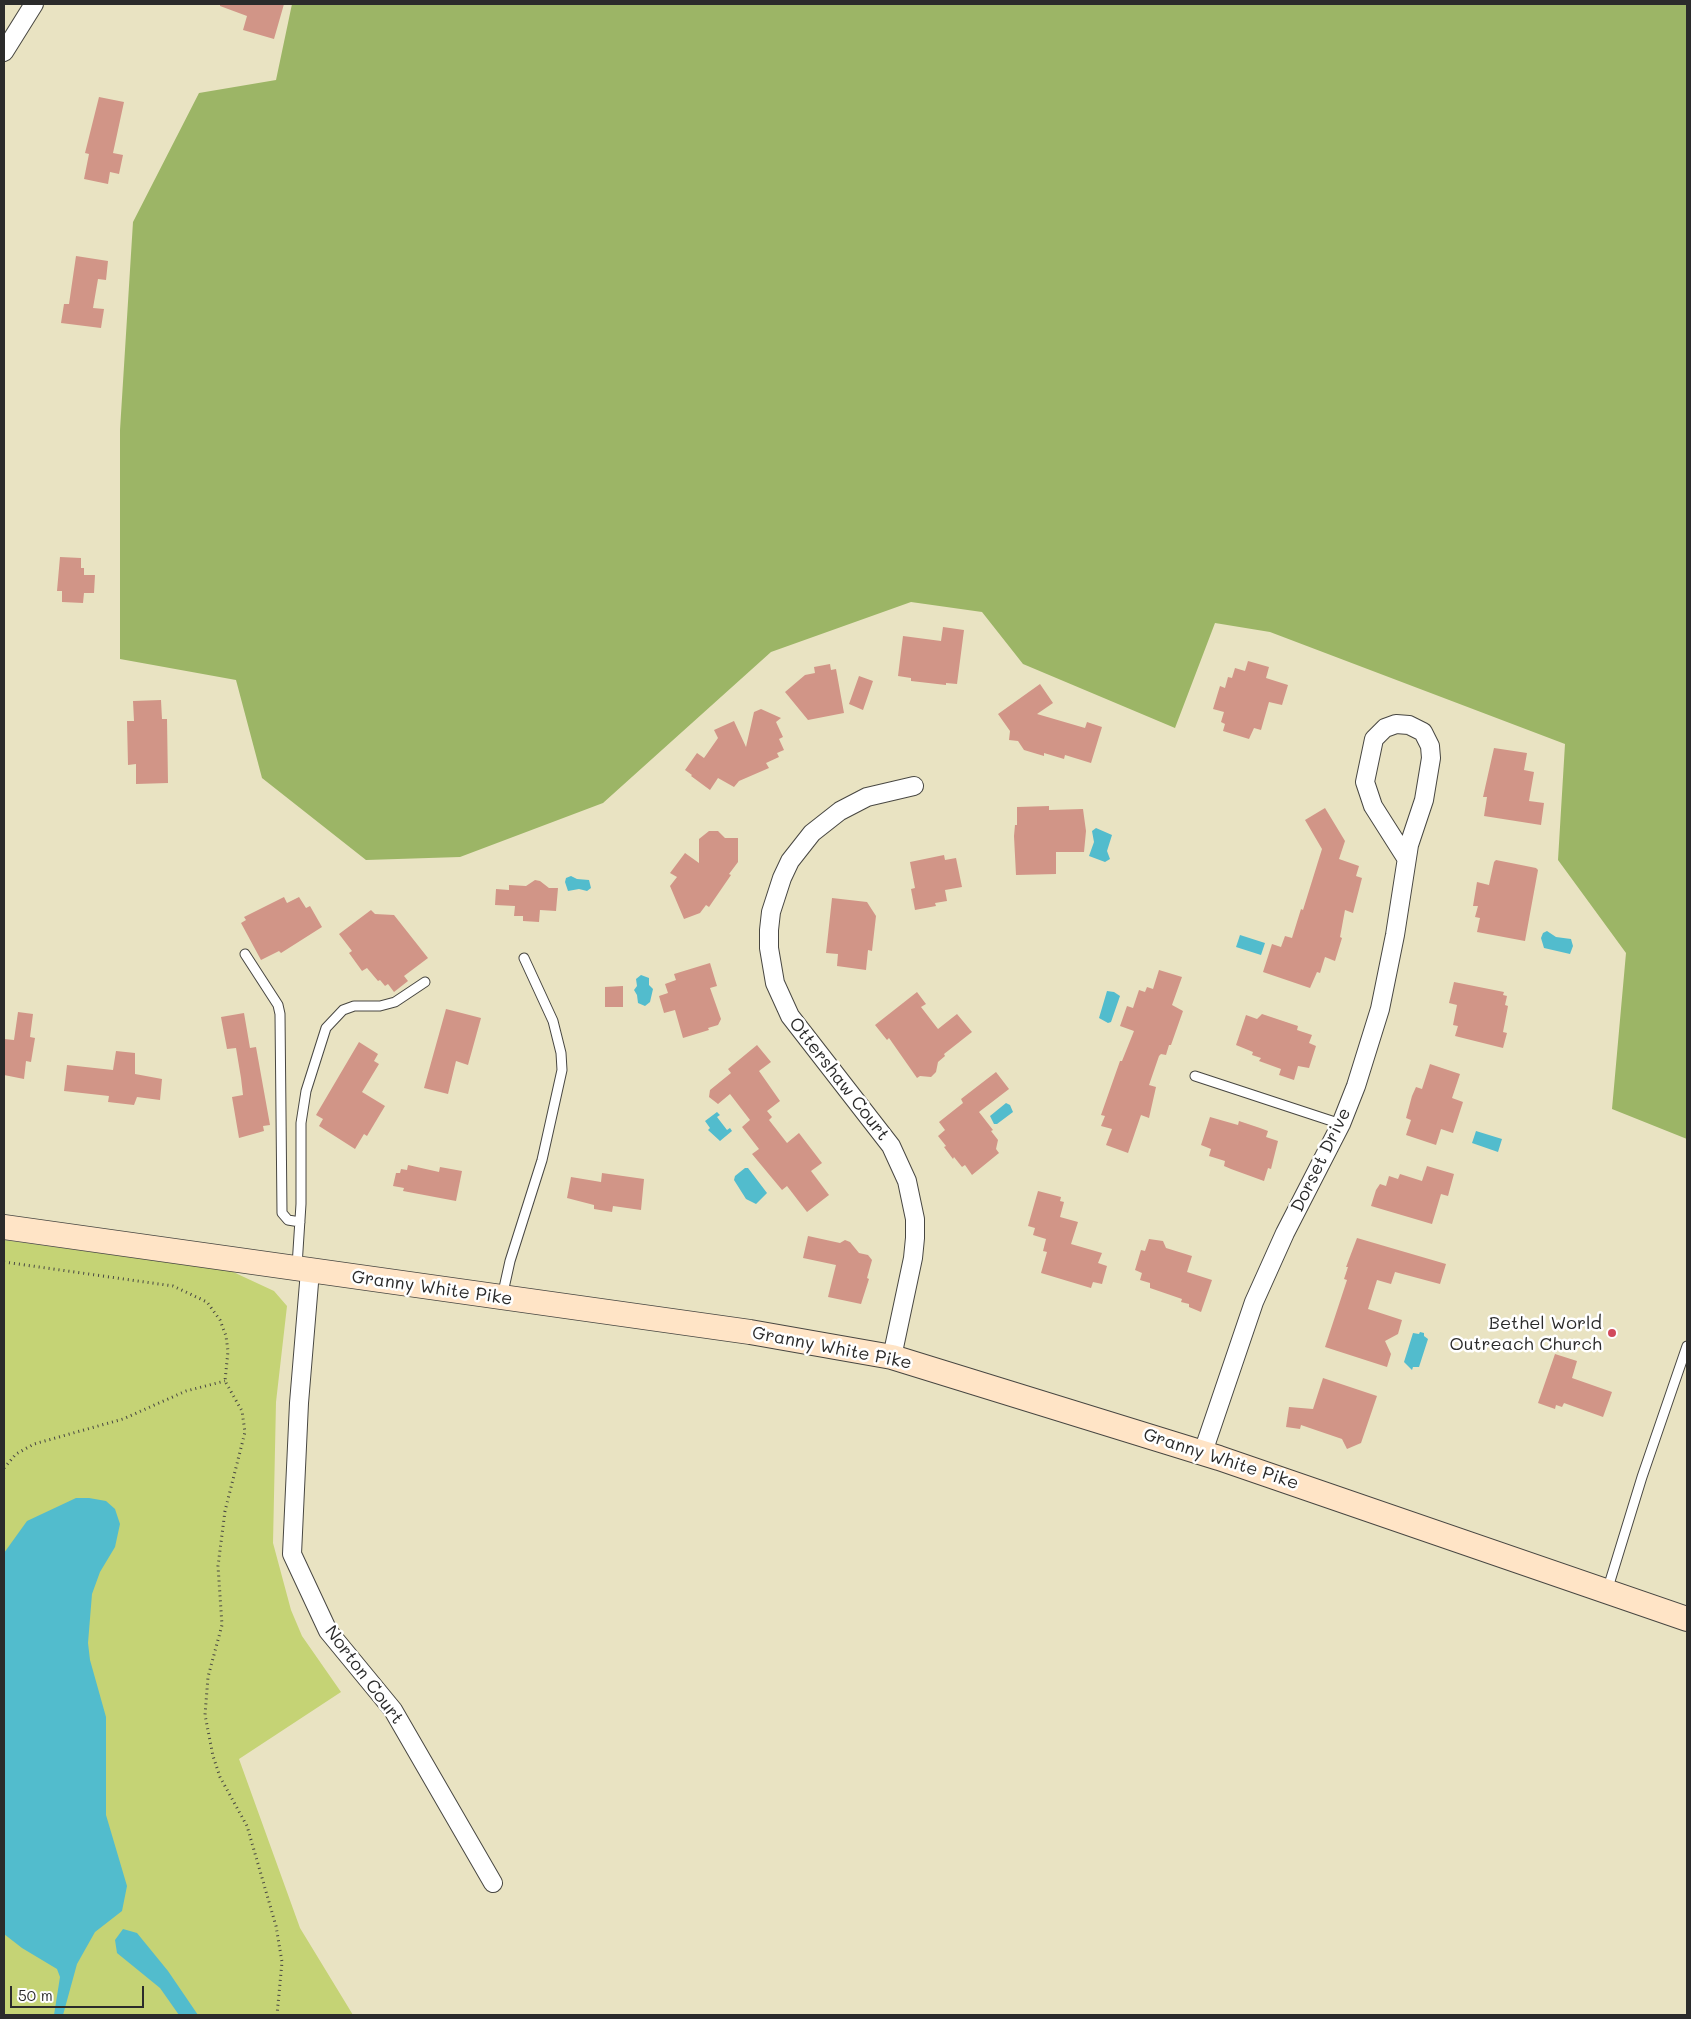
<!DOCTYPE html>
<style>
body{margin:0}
#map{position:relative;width:1691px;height:2019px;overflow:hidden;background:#e9e3c2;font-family:Mali,sans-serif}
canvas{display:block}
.frame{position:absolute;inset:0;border:5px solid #2b2b2b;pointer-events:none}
.scale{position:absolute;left:10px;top:1986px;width:134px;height:22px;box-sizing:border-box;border:2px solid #2b2b2b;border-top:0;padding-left:6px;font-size:15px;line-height:18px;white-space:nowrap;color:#2b2b2b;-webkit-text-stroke:4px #fff;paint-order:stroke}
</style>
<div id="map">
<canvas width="1691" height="2019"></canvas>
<div class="frame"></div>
<div class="scale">50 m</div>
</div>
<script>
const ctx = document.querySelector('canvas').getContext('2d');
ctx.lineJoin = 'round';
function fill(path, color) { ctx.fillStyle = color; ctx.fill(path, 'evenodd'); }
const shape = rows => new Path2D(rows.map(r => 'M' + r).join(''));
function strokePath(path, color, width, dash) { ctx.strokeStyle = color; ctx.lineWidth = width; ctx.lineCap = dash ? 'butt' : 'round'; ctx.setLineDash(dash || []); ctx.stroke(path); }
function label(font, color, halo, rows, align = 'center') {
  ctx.font = font + ' Mali,sans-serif'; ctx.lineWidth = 5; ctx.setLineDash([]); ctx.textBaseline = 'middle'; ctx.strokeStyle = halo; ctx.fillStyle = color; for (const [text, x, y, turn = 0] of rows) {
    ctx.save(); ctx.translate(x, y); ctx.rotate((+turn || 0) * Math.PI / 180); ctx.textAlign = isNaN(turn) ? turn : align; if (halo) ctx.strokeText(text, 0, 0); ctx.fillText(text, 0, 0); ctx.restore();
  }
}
const green = shape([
 [4,1240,231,1271,274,1291,287,1306,276,1402,273,1543,291,1610,302,1636,341,1692,239,1759,300,1928,353,2015,4,2015]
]);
const forest = shape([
 [292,4,1687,4,1687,1139,1612,1109,1626,953,1558,860,1565,744,1270,632,1215,623,1175,728,1023,664,982,612,911,602,771,652,603,803,460,857,366,860,262,778,236,680,120,659,120,430,133,222,199,93,276,80]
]);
const water = shape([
 [1096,828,1112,835,1107,851,1110,859,1105,862,1089,856,1094,842,1092,831],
 [571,876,577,879,589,880,591,888,587,891,579,889,568,891,565,882,566,878],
 [1547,931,1556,937,1571,939,1573,946,1570,954,1544,948,1541,938,1543,933],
 [1240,935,1265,943,1261,955,1236,947],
 [641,975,649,978,649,985,653,989,650,1002,645,1006,638,1003,637,995,634,990,637,986,636,979],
 [1107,991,1114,992,1120,996,1111,1022,1108,1023,1099,1018],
 [1006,1103,1010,1105,1013,1112,997,1124,994,1124,990,1116],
 [717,1112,720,1115,717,1117,727,1130,730,1128,732,1131,720,1141,708,1130,710,1128,705,1121],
 [1476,1131,1502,1139,1498,1152,1472,1143],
 [745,1168,748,1168,767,1193,756,1204,746,1199,734,1180,735,1176],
 [1420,1332,1424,1333,1424,1336,1428,1339,1419,1367,1413,1367,1412,1370,1404,1362,1413,1333,1419,1334],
 [76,1498,89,1498,106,1501,115,1509,120,1524,115,1547,100,1572,92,1594,88,1643,90,1660,106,1717,106,1815,127,1886,122,1911,95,1932,77,1964,63,2015,54,2015,60,1977,57,1969,22,1948,4,1934,4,1553,27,1521],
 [123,1929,137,1933,168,1971,198,2015,179,2015,160,1988,117,1953,115,1940]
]);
const building = shape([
 [220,4,284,4,274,39,243,30,247,16,220,6],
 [99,97,124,102,113,153,123,155,119,174,110,172,108,184,84,179,89,154,85,153],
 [76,256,108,261,106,280,98,279,93,308,104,309,101,328,61,323,64,304,69,304],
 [60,557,81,558,81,568,84,568,84,575,95,575,94,593,84,593,83,603,62,602,62,591,57,591],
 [943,627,964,630,957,684,946,683,946,685,911,681,911,678,898,676,903,636,941,641],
 [1248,661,1269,667,1266,678,1288,685,1282,705,1269,702,1261,730,1254,728,1249,739,1223,731,1225,724,1221,722,1224,712,1213,709,1220,686,1225,688,1228,677,1232,678,1235,668,1245,671],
 [830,664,831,670,836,669,844,713,808,720,785,692,805,675,815,673,814,667],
 [859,676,873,681,863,710,849,704],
 [1040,684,1053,703,1037,714,1085,728,1087,722,1102,727,1091,763,1065,755,1064,759,1044,753,1044,756,1024,750,1018,741,1009,740,1010,731,998,714],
 [161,700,162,719,167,719,168,783,136,784,136,764,128,765,127,721,134,721,133,701],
 [761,709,781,718,776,722,783,737,779,739,784,750,777,753,779,757,766,763,769,768,739,781,734,787,718,778,710,790,691,776,692,775,685,770,697,753,704,758,718,738,714,730,734,721,746,747,754,712],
 [1494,748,1527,753,1524,770,1534,772,1529,801,1544,803,1541,825,1484,816,1487,797,1483,797],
 [1049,806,1049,810,1083,809,1086,831,1084,852,1056,852,1056,874,1016,875,1014,836,1015,825,1017,825,1017,807],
 [1325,808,1345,841,1339,859,1359,866,1356,876,1362,878,1353,913,1345,910,1340,937,1342,938,1335,961,1325,957,1320,973,1317,972,1310,988,1263,972,1272,944,1281,947,1285,936,1292,938,1301,909,1303,910,1322,849,1305,820],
 [709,831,718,831,725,838,738,838,738,862,729,874,731,875,709,907,706,905,700,913,684,919,670,886,677,877,670,873,685,853,699,863,699,839],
 [944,855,945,860,956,858,962,887,945,890,947,901,935,903,936,906,915,910,911,889,915,888,910,862],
 [1496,860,1536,868,1538,870,1525,941,1477,932,1480,918,1475,917,1478,906,1473,906,1477,882,1489,885,1494,862],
 [535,880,540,881,549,888,558,888,556,911,540,910,539,922,523,921,523,916,514,916,515,906,495,905,496,889,509,890,509,885,526,886],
 [284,897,287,903,299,897,306,908,310,906,322,927,281,953,279,951,261,960,241,923,246,920,244,917],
 [832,898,867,902,876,916,872,951,868,950,866,970,837,966,838,954,826,953],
 [371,910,375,914,394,915,428,958,404,976,408,981,394,992,388,984,385,986,380,980,378,981,367,968,362,971,349,953,352,951,339,934],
 [710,963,717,986,710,988,721,1019,718,1025,708,1028,709,1030,683,1038,675,1010,664,1013,659,996,668,993,665,984,676,980,674,974],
 [1159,970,1182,977,1172,1005,1183,1011,1171,1045,1169,1045,1166,1055,1161,1054,1159,1056,1149,1085,1156,1087,1149,1118,1141,1115,1128,1153,1106,1145,1112,1129,1101,1126,1105,1116,1101,1115,1120,1061,1122,1061,1134,1031,1120,1026,1127,1006,1133,1008,1139,990,1145,992,1147,987,1153,989],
 [1454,982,1504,992,1503,995,1507,996,1505,1005,1508,1006,1503,1032,1507,1033,1503,1048,1455,1036,1458,1026,1453,1025,1457,1005,1449,1003],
 [623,986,623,1007,605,1007,605,987],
 [917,992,926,1004,921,1007,938,1029,957,1014,972,1032,944,1054,945,1056,938,1062,936,1072,931,1077,920,1076,917,1078,889,1038,887,1040,875,1025],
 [446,1009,481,1018,468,1065,456,1061,448,1094,424,1088],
 [18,1012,33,1014,30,1037,35,1038,31,1062,26,1061,24,1079,4,1075,4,1039,14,1040],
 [244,1013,250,1048,256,1047,270,1125,263,1126,264,1131,239,1138,232,1097,243,1095,241,1078,236,1048,227,1049,221,1017],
 [1262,1014,1298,1026,1297,1030,1312,1035,1309,1043,1316,1046,1309,1068,1298,1066,1294,1080,1279,1075,1281,1069,1259,1061,1261,1058,1252,1055,1253,1052,1236,1045,1246,1015,1257,1019],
 [359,1042,378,1054,374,1061,379,1064,362,1092,385,1106,367,1136,364,1134,355,1149,319,1126,323,1119,316,1115],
 [757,1045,771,1062,759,1071,780,1101,767,1111,772,1117,769,1120,787,1143,799,1133,822,1163,811,1171,829,1195,807,1212,787,1186,782,1190,752,1154,759,1149,742,1127,750,1120,730,1094,718,1104,709,1097,710,1090,731,1073,728,1069],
 [116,1051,135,1053,135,1074,162,1079,160,1100,137,1097,134,1105,108,1102,109,1096,64,1091,67,1065,113,1070],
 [1430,1064,1460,1074,1452,1098,1463,1102,1453,1133,1441,1129,1436,1145,1406,1135,1411,1120,1406,1118,1412,1096,1416,1087,1422,1089],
 [996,1072,1009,1089,979,1112,993,1130,991,1131,998,1140,996,1149,999,1153,972,1175,965,1165,962,1167,954,1157,953,1159,944,1147,946,1146,938,1136,945,1130,939,1122,963,1103,961,1099],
 [1210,1117,1238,1125,1239,1121,1260,1128,1268,1131,1266,1137,1278,1141,1271,1169,1268,1168,1264,1181,1231,1169,1224,1166,1225,1161,1209,1156,1211,1149,1201,1145],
 [408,1165,439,1172,440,1167,462,1171,456,1201,403,1191,404,1188,393,1186,396,1173,400,1173,401,1169,407,1170],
 [1427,1166,1454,1174,1448,1196,1441,1194,1432,1224,1371,1206,1376,1190,1380,1184,1386,1186,1389,1176,1398,1179,1400,1174,1422,1181],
 [602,1173,644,1179,641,1210,613,1206,612,1212,594,1209,594,1205,567,1198,571,1177,601,1182],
 [1038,1191,1061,1197,1060,1201,1064,1202,1060,1217,1078,1222,1071,1244,1102,1253,1098,1263,1107,1266,1102,1284,1093,1282,1091,1288,1041,1273,1047,1252,1043,1251,1046,1239,1033,1235,1035,1228,1028,1226],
 [808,1236,840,1243,845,1240,850,1242,859,1253,868,1255,872,1260,867,1278,869,1279,861,1304,828,1297,836,1265,803,1258],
 [1357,1238,1446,1264,1440,1284,1395,1272,1391,1284,1377,1280,1368,1309,1402,1320,1398,1334,1385,1341,1391,1354,1387,1367,1325,1347,1347,1280,1344,1279,1348,1267,1346,1267],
 [1149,1239,1163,1241,1166,1248,1192,1256,1187,1272,1212,1280,1201,1312,1189,1307,1189,1304,1181,1302,1182,1299,1150,1288,1150,1283,1140,1280,1142,1273,1135,1270,1141,1250,1145,1251],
 [1555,1354,1577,1361,1572,1378,1612,1392,1603,1417,1564,1403,1562,1407,1556,1405,1555,1409,1538,1403],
 [1323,1378,1377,1396,1361,1443,1347,1449,1342,1439,1301,1425,1300,1429,1286,1427,1289,1407,1313,1409]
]);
const path = shape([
 [4,1262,173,1286,207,1302,220,1320,226,1336,228,1351,225,1381,242,1411,245,1432,225,1511,218,1566,222,1625,208,1677,205,1715,213,1756,220,1777,247,1826,276,1926,282,1962,277,2015],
 [4,1468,16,1454,34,1444,123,1419,186,1391,225,1381]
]);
const service = shape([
 [245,954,278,1005,280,1014,282,1213,288,1220,300,1222],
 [1195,1076,1341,1124],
 [297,1266,301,1204,301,1123,306,1091,326,1028,343,1010,354,1006,380,1006,395,1002,425,982],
 [502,1297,510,1261,542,1160,562,1070,561,1053,553,1021,524,958],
 [1607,1591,1642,1477,1687,1346]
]);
const minor = shape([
 [4,52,34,4],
 [310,1271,299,1403,292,1554,328,1631,393,1710,493,1883],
 [892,1357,913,1258,915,1238,915,1219,907,1181,891,1146,790,1016,775,983,769,948,769,930,771,912,782,878,790,861,812,833,840,811,867,797,914,786],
 [1203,1452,1254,1302,1285,1233,1341,1124,1356,1086,1380,1009,1395,935,1409,845,1424,800,1431,758,1430,746,1423,732,1409,725,1396,724,1385,728,1374,739,1365,782,1373,806,1406,858]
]);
const secondary = shape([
 [4,1227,750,1332,892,1357,1219,1458,1687,1619]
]);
const markers = [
 [1612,1333,5,"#d1495b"]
];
const streetNames = [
 ["Ottershaw Court",839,1079,52],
 ["Dorset Drive",1321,1160,-64],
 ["Granny White Pike",432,1288,8],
 ["Granny White Pike",832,1348,11],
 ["Granny White Pike",1221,1459,18],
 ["Norton Court",364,1675,53]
];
const poiNames = [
 ["Bethel World",1602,1323],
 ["Outreach Church",1602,1344]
];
fill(green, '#c5d375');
fill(forest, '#9cb566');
fill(water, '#52bccd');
fill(building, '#d19587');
strokePath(service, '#484742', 11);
strokePath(minor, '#484742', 20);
strokePath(secondary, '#484742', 26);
strokePath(path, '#484742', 3, [1, 4]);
strokePath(service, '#fff', 9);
strokePath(minor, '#fff', 18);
strokePath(secondary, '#ffe4c6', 24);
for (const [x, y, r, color] of markers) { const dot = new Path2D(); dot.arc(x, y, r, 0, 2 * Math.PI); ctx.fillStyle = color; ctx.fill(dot); strokePath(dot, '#fff', 2); }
label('18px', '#2b2b2b', '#fff', streetNames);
label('18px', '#2b2b2b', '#fff', poiNames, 'right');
</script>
